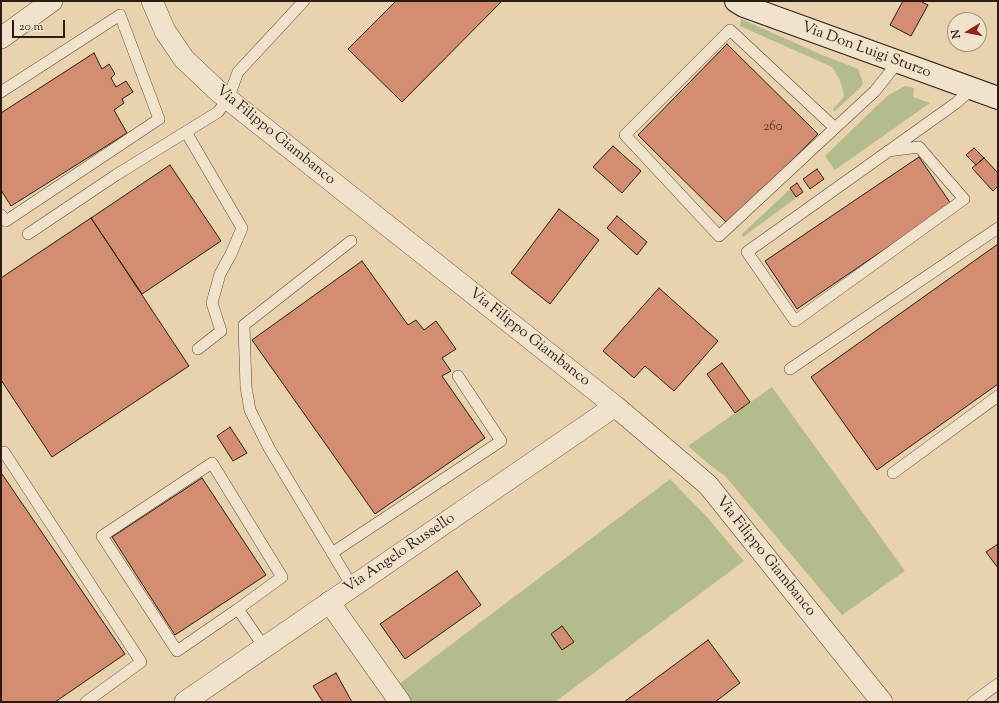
<!DOCTYPE html>
<style>
body{margin:0}
#map{position:relative;width:999px;height:703px;overflow:hidden;background:#e9d3af;font-family:"Sorts Mill Goudy",serif}
canvas{display:block}
.frame{position:absolute;inset:0;border:2px solid #291d14;pointer-events:none}
.north{position:absolute;left:947px;top:12px;width:40px;height:40px;box-sizing:border-box;background:#f1e2cb;border:1px solid #a19382;border-radius:50%;rotate:260deg;font-size:11px;font-weight:700;line-height:16px;text-align:center;color:#291d14}
.north::after{content:'';display:block;margin:auto;width:14px;height:18px;background:#8f2418;clip-path:polygon(50% 0,100% 100%,50% 72%,0 100%)}
.scale{position:absolute;left:12px;top:20px;width:53px;height:18px;box-sizing:border-box;border:2px solid #291d14;border-top:0;padding-left:5px;font-size:12px;line-height:14px;white-space:nowrap;color:#291d14;-webkit-text-stroke:3px #f1e2cb;paint-order:stroke}
</style>
<div id="map">
<canvas width="999" height="703"></canvas>
<div class="frame"></div>
<div class="north">N</div>
<div class="scale">20 m</div>
</div>
<script>
const ctx = document.querySelector('canvas').getContext('2d');
ctx.lineJoin = 'round';
function fill(path, color) { ctx.fillStyle = color; ctx.fill(path, 'evenodd'); }
const shape = rows => new Path2D(rows.map(r => 'M' + r).join(''));
function strokePath(path, color, width, dash) { ctx.strokeStyle = color; ctx.lineWidth = width; ctx.lineCap = dash ? 'butt' : 'round'; ctx.setLineDash(dash || []); ctx.stroke(path); }
function label(font, color, halo, rows, align = 'center') {
  ctx.font = font + ' "Sorts Mill Goudy",serif'; ctx.lineWidth = 3; ctx.setLineDash([]); ctx.textBaseline = 'middle'; ctx.strokeStyle = halo; ctx.fillStyle = color; for (const [text, x, y, turn = 0] of rows) {
    ctx.save(); ctx.translate(x, y); ctx.rotate((+turn || 0) * Math.PI / 180); ctx.textAlign = isNaN(turn) ? turn : align; if (halo) ctx.strokeText(text, 0, 0); ctx.fillText(text, 0, 0); ctx.restore();
  }
}
const green = shape([
 [741,19,820,54,858,69,863,83,862,86,834,112,833,109,844,97,844,95,840,80,832,67,740,26],
 [905,86,914,88,913,97,930,103,835,170,825,156,887,96],
 [790,189,796,198,743,237,742,234],
 [772,387,905,571,842,615,726,477,710,465,688,446],
 [670,479,707,517,744,561,555,702,412,702,399,684]
]);
const building = shape([
 [396,1,502,1,402,102,348,49,396,1],
 [903,1,920,1,928,5,911,36,890,25,903,1],
 [727,44,818,134,729,225,638,135,727,44],
 [94,53,102,69,109,64,115,74,111,78,116,87,126,81,133,92,122,99,124,103,114,110,127,133,11,206,1,190,1,113,94,53],
 [613,146,641,171,622,193,593,167,613,146],
 [974,148,984,158,976,165,966,155,974,148],
 [919,157,951,204,797,309,765,261,919,157],
 [984,158,998,173,998,186,993,191,972,168,984,158],
 [170,165,221,241,142,294,91,218,170,165],
 [817,169,824,179,810,189,803,179,817,169],
 [797,183,803,192,796,197,790,188,797,183],
 [559,209,599,240,550,304,511,273,559,209],
 [617,216,647,242,637,255,607,228,617,216],
 [91,218,189,366,52,457,1,380,1,278,91,218],
 [998,244,998,384,877,470,811,377,998,244],
 [362,261,408,325,416,320,424,330,436,321,456,349,442,358,451,371,442,376,485,438,375,514,252,340,362,261],
 [659,288,718,341,674,391,645,366,634,378,603,351,659,288],
 [722,363,750,402,735,413,707,374,722,363],
 [230,427,247,453,233,461,217,436,230,427],
 [1,474,2,474,125,654,55,702,1,702,1,474],
 [202,478,266,575,175,635,112,537,202,478],
 [998,544,998,568,986,552,998,544],
 [457,571,481,605,405,659,380,624,457,571],
 [562,626,574,642,562,650,551,634,562,626],
 [708,640,740,683,715,702,624,702,708,640],
 [336,673,352,702,323,702,313,686,336,673]
]);
const lane = shape([
 [1,92,120,15,159,119,6,221,1,215],
 [835,128,730,30,625,135,719,236,835,128,875,91,898,62],
 [186,132,242,228,231,254,220,274,212,303,221,331,198,349],
 [888,151,919,147,964,199,795,321,747,252,956,103,972,89],
 [28,234,116,175,218,112,228,99,238,72,304,1],
 [351,241,244,325,246,387,250,410,269,448,352,586],
 [790,369,998,228],
 [1,454,4,452,141,662,86,702],
 [893,473,998,396],
 [332,553,501,441,458,376],
 [238,609,177,651,102,536,212,463,282,577,238,609,264,647],
 [973,702,998,684]
]);
const street = shape([
 [152,1,165,31,184,59,219,92,615,406,708,485,882,702],
 [1,38,52,1],
 [329,602,400,702],
 [185,702,615,406]
]);
const secondary = shape([
 [736,1,744,6,998,98]
]);
const numberNames = [
 ["260",773,128]
];
const streetNames = [
 ["Via Don Luigi Sturzo",866,51,20],
 ["Via Filippo Giambanco",275,136,39],
 ["Via Filippo Giambanco",529,338,38],
 ["Via Angelo Russello",400,554,-34],
 ["Via Filippo Giambanco",765,557,51]
];
fill(green, '#b5bc8c');
fill(building, '#d38d71');
strokePath(building, '#291d14', 1);
strokePath(lane, '#594a3b', 12);
strokePath(street, '#594a3b', 22);
strokePath(secondary, '#291d14', 24);
strokePath(lane, '#f1e2cb', 11);
strokePath(street, '#f1e2cb', 21);
strokePath(secondary, '#f1e2cb', 22);
label('13px', '#54392b', null, numberNames);
label('15px', '#291d14', '#f1e2cb', streetNames);
</script>
